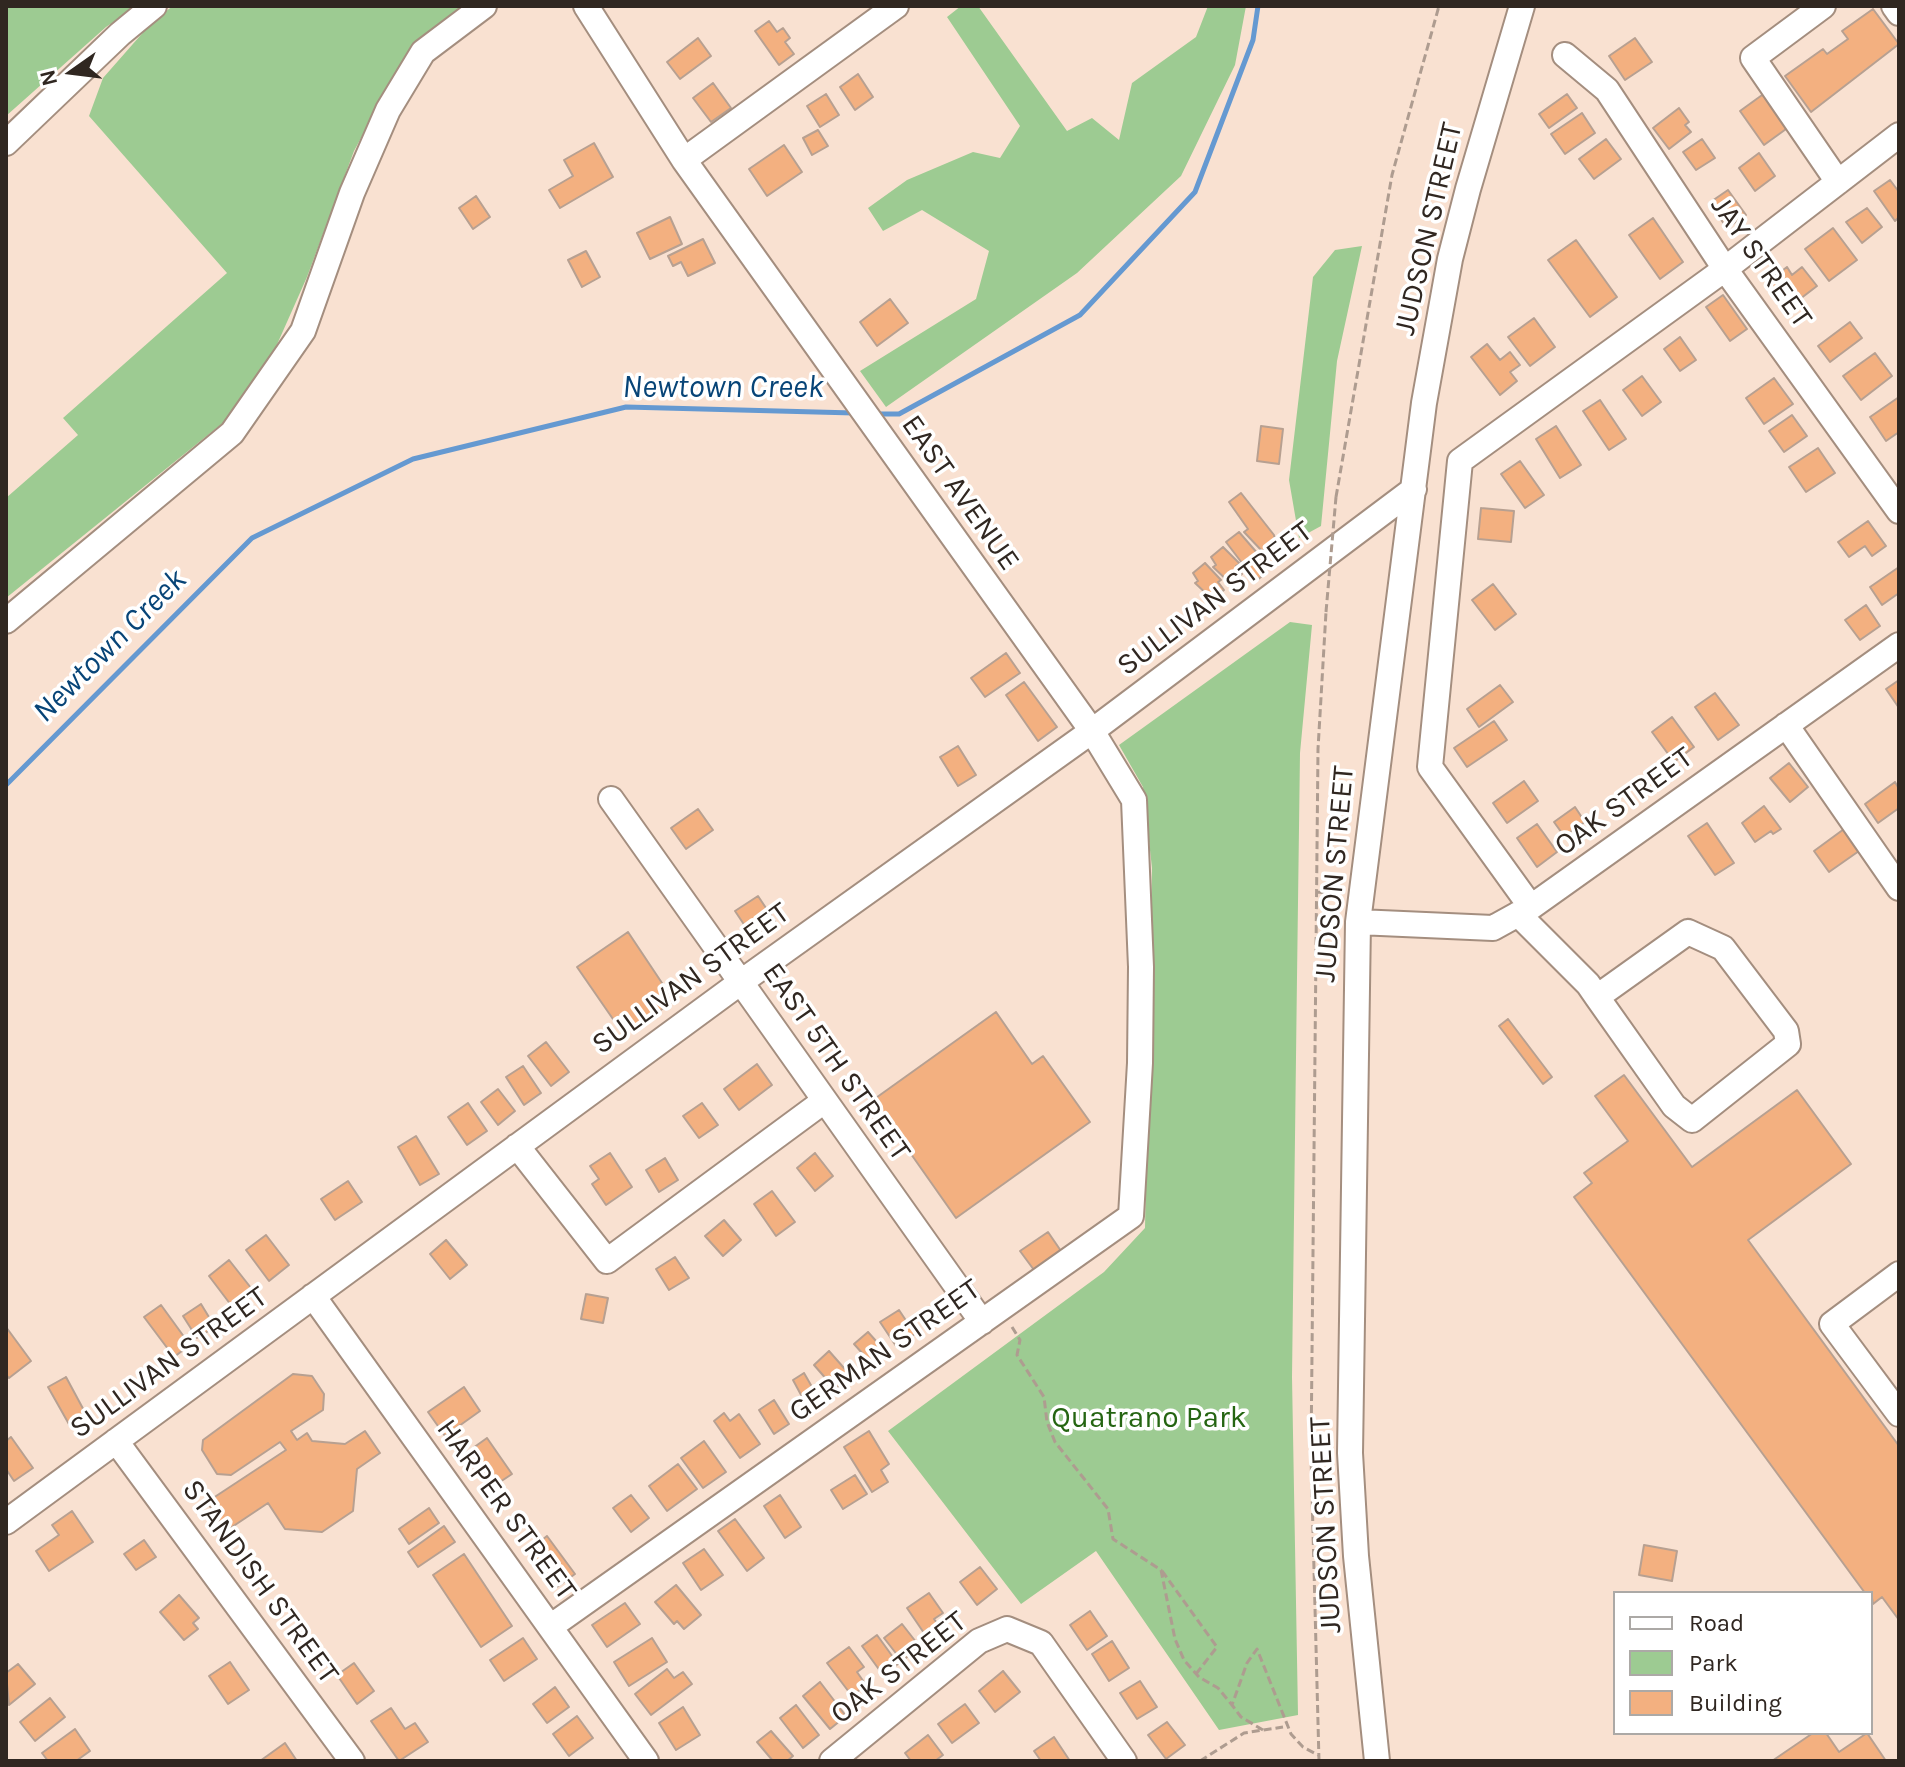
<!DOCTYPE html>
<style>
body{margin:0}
#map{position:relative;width:1905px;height:1767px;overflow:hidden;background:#f9e1d1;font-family:Karla,sans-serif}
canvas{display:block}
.frame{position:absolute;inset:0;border:8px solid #302721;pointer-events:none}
.legend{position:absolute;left:1613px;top:1591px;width:260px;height:144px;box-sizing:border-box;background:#fff;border:2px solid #aca9a6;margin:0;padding:10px 14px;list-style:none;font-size:24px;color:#302721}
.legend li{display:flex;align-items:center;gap:16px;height:40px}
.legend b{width:40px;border:2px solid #aca9a6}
.north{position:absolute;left:32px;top:32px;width:80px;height:80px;-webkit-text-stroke:6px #fff;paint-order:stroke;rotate:256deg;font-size:22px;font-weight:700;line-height:32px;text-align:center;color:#302721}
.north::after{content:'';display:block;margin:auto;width:28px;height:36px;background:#302721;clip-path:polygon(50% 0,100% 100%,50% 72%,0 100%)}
</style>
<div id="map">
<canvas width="1905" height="1767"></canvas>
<div class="frame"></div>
<ul class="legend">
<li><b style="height:10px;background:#fff"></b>Road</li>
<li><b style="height:22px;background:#9dcb92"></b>Park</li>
<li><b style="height:22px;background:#f3b080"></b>Building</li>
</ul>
<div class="north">N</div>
</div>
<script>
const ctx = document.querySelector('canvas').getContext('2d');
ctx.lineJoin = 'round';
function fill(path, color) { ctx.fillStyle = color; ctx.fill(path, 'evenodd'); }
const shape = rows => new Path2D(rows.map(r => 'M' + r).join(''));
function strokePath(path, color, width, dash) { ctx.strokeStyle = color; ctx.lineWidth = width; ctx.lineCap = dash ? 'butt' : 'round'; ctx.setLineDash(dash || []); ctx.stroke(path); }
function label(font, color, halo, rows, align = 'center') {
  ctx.font = font + ' Karla,sans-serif'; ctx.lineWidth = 7; ctx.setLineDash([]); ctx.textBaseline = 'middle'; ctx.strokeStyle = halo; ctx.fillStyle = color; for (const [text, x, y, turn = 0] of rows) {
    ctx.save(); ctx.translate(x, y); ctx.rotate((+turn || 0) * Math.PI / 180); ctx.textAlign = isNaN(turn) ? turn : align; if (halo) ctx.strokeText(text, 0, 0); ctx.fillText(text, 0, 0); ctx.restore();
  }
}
const green = shape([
 [6,6,137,6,106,27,6,116],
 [173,6,469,6,403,60,354,151,307,277,267,367,224,422,6,598,6,498,78,435,63,418,227,273,89,116,103,78,154,20],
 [961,6,978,6,1067,131,1092,118,1119,140,1132,83,1196,37,1208,6,1246,6,1235,65,1181,176,1077,273,886,407,860,371,976,299,989,251,922,210,883,231,868,208,907,180,973,152,1000,158,1020,126,947,17],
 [1362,246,1337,361,1321,526,1299,538,1289,480,1313,277,1335,250],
 [1290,622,1312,625,1300,753,1297,977,1292,1377,1298,1715,1219,1730,1096,1551,1021,1604,888,1431,1104,1272,1145,1228,1152,868,1143,787,1119,745]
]);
const stream = shape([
 [876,414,899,414,1080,315,1195,192,1253,40,1258,6],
 [6,785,252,538,413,459,626,407,854,413]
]);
const building = shape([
 [1873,9,1899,44,1811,112,1785,76,1823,49,1827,54,1848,39,1842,31,1873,9],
 [769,21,777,32,783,28,790,38,785,42,794,54,779,65,755,31,769,21],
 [698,38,711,56,680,79,667,62,698,38],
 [1635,38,1652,62,1625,80,1609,56,1635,38],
 [858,74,873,97,855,110,840,87,858,74],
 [713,83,731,108,711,122,693,98,713,83],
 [1769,90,1793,124,1764,145,1740,111,1769,90],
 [826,94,839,115,820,127,807,106,826,94],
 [1567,94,1577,108,1549,128,1539,114,1567,94],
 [1679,108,1689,122,1685,125,1691,132,1669,149,1653,128,1679,108],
 [1582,113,1595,133,1565,154,1551,134,1582,113],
 [818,130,828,146,812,155,803,138,818,130],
 [1606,139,1621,159,1594,179,1579,159,1606,139],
 [1702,139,1715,158,1696,170,1683,152,1702,139],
 [594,143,613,177,560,208,549,190,573,176,564,160,594,143],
 [784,145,802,172,767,196,749,169,784,145],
 [1759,153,1775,176,1755,191,1739,168,1759,153],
 [1890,180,1899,192,1899,217,1895,221,1874,191,1890,180],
 [1728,190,1746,215,1727,228,1709,203,1728,190],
 [476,196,490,217,473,229,459,208,476,196],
 [1867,208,1882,227,1862,243,1846,222,1867,208],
 [670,217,682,244,650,259,637,233,670,217],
 [1653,218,1683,262,1660,279,1629,235,1653,218],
 [1833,228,1857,260,1829,281,1805,249,1833,228],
 [703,239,715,263,688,276,681,262,673,266,668,256,703,239],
 [1576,240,1617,297,1590,317,1548,260,1576,240],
 [586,251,600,277,582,287,568,260,586,251],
 [1787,267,1792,275,1802,267,1817,286,1787,309,1767,282,1787,267],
 [1723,295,1747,329,1730,341,1706,307,1723,295],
 [890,299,908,323,877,346,860,322,890,299],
 [1534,318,1555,347,1530,366,1508,337,1534,318],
 [1850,322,1862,338,1830,362,1818,346,1850,322],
 [1680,337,1696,360,1680,371,1664,349,1680,337],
 [1487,344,1500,360,1510,352,1520,365,1510,372,1517,381,1500,395,1471,357,1487,344],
 [1875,353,1892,376,1861,400,1843,376,1875,353],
 [1642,376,1661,402,1642,416,1623,390,1642,376],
 [1774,378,1793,404,1764,424,1746,398,1774,378],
 [1899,397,1899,432,1886,441,1870,417,1899,397],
 [1600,400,1626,439,1609,450,1583,411,1600,400],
 [1792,415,1807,436,1784,452,1769,431,1792,415],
 [1261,426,1283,429,1279,464,1257,461,1261,426],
 [1556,426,1581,465,1560,478,1536,439,1556,426],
 [1818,448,1835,473,1806,492,1789,467,1818,448],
 [1520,461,1544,495,1525,508,1501,474,1520,461],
 [1241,493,1274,535,1275,542,1262,551,1244,532,1248,529,1229,502,1241,493],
 [1481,508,1514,511,1511,542,1478,539,1481,508],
 [1868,521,1886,546,1872,556,1865,546,1849,557,1838,542,1868,521],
 [1239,532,1265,562,1262,564,1267,572,1256,581,1239,565,1242,563,1226,542,1239,532],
 [1223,547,1240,564,1236,566,1242,574,1230,583,1213,567,1216,565,1211,557,1223,547],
 [1205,563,1221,580,1218,582,1224,590,1212,599,1195,583,1198,581,1193,573,1205,563],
 [1899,567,1899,593,1882,605,1870,587,1899,567],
 [1493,584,1516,614,1495,630,1472,600,1493,584],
 [1866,605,1880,626,1860,640,1845,620,1866,605],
 [1006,653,1020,673,985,697,971,678,1006,653],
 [1899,680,1899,708,1886,689,1899,680],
 [1024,682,1057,727,1038,741,1006,695,1024,682],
 [1500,685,1513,702,1479,727,1467,709,1500,685],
 [1715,693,1739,725,1718,740,1695,707,1715,693],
 [1672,717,1694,747,1674,762,1652,732,1672,717],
 [1494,721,1507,740,1467,767,1454,748,1494,721],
 [958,746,976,775,958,786,940,757,958,746],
 [1789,763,1808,787,1790,802,1770,778,1789,763],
 [1524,781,1538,801,1507,823,1493,803,1524,781],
 [1895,782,1899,789,1899,808,1878,823,1865,804,1895,782],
 [1764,806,1781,829,1773,834,1771,831,1755,842,1742,823,1764,806],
 [1575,807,1585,822,1564,836,1554,822,1575,807],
 [698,809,713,830,686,849,671,828,698,809],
 [1707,823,1734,863,1715,875,1688,836,1707,823],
 [1537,824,1557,852,1537,867,1517,838,1537,824],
 [1844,829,1859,851,1829,872,1814,851,1844,829],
 [758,896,776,923,753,938,735,911,758,896],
 [628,932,674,1001,624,1035,577,967,628,932],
 [996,1012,1032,1064,1043,1056,1090,1122,956,1218,873,1100,996,1012],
 [1508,1019,1552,1077,1543,1084,1499,1026,1508,1019],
 [546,1042,569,1072,551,1086,528,1056,546,1042],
 [757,1064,772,1085,739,1110,724,1089,757,1064],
 [523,1066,541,1093,524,1105,506,1077,523,1066],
 [1624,1075,1692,1167,1797,1090,1851,1164,1748,1240,1899,1446,1899,1620,1882,1597,1873,1604,1871,1593,1865,1593,1574,1197,1592,1183,1584,1173,1628,1141,1595,1096,1624,1075],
 [498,1089,515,1111,498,1125,481,1102,498,1089],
 [468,1103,487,1131,467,1145,448,1117,468,1103],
 [702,1103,718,1125,699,1138,683,1116,702,1103],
 [416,1136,439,1174,420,1185,398,1147,416,1136],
 [610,1153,632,1187,606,1205,592,1184,599,1179,590,1166,610,1153],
 [815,1153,833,1176,815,1191,797,1168,815,1153],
 [665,1158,678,1180,659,1192,646,1170,665,1158],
 [348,1181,362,1202,335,1220,321,1199,348,1181],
 [772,1191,795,1222,776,1236,754,1204,772,1191],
 [724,1220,741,1240,723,1256,705,1236,724,1220],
 [1048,1232,1061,1251,1034,1270,1020,1251,1048,1232],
 [266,1235,289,1265,269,1281,246,1250,266,1235],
 [446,1240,467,1265,450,1279,430,1254,446,1240],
 [675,1257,689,1278,669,1290,656,1269,675,1257],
 [229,1260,255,1293,234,1309,209,1276,229,1260],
 [586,1294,608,1298,603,1323,581,1319,586,1294],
 [201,1304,215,1327,197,1338,183,1316,201,1304],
 [161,1305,190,1345,174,1357,144,1317,161,1305],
 [899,1310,915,1334,896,1346,880,1322,899,1310],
 [6,1327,31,1361,9,1378,6,1375,6,1327],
 [868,1332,885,1351,871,1363,854,1344,868,1332],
 [829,1351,851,1376,835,1389,814,1365,829,1351],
 [804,1373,819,1399,807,1406,793,1380,804,1373],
 [293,1374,312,1376,324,1394,323,1410,291,1431,297,1440,307,1433,312,1441,345,1444,365,1431,380,1453,357,1469,353,1511,322,1532,285,1529,268,1503,226,1531,207,1502,286,1450,280,1442,231,1475,217,1474,202,1450,203,1440,293,1374],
 [66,1377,87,1416,70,1426,48,1387,66,1377],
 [464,1387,480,1411,445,1436,428,1412,464,1387],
 [774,1400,789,1424,774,1434,759,1410,774,1400],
 [724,1413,730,1421,739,1414,760,1444,740,1458,714,1421,724,1413],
 [869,1431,889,1464,881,1470,888,1482,872,1492,844,1447,869,1431],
 [11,1437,33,1468,14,1481,6,1469,6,1441,11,1437],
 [487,1438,512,1474,491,1488,466,1453,487,1438],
 [704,1441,726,1472,703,1488,681,1458,704,1441],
 [678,1464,697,1489,667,1511,649,1486,678,1464],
 [855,1475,867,1494,843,1509,831,1490,855,1475],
 [631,1495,649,1518,631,1532,613,1508,631,1495],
 [780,1495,801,1527,785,1538,764,1506,780,1495],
 [429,1508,439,1523,409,1544,399,1529,429,1508],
 [72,1511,93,1542,49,1571,36,1551,59,1535,52,1525,72,1511],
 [735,1519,764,1558,747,1571,718,1531,735,1519],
 [444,1526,455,1542,418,1567,408,1552,444,1526],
 [547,1536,575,1574,557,1587,529,1550,547,1536],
 [144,1540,156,1557,136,1570,124,1554,144,1540],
 [1644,1545,1677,1551,1672,1581,1639,1575,1644,1545],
 [704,1549,723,1575,701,1590,683,1563,704,1549],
 [464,1554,512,1626,481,1647,433,1575,464,1554],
 [980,1567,997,1589,977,1605,960,1582,980,1567],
 [676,1585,701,1615,684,1629,677,1621,674,1624,655,1602,676,1585],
 [929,1593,943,1613,934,1619,940,1627,926,1636,907,1608,929,1593],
 [179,1595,199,1618,193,1623,198,1629,184,1640,160,1612,179,1595],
 [625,1603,640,1624,607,1647,592,1625,625,1603],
 [1090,1611,1107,1636,1087,1650,1070,1625,1090,1611],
 [902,1624,920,1647,902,1661,884,1638,902,1624],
 [877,1635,898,1664,883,1675,862,1646,877,1635],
 [523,1638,537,1659,504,1681,490,1660,523,1638],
 [652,1638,667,1662,629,1686,614,1662,652,1638],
 [1112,1641,1129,1668,1109,1681,1092,1654,1112,1641],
 [849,1647,864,1667,857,1672,866,1685,852,1696,827,1663,849,1647],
 [230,1662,249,1690,228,1704,209,1676,230,1662],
 [354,1663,374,1691,357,1704,337,1675,354,1663],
 [18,1664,35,1684,9,1705,6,1673,18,1664],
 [667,1669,674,1678,683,1672,692,1684,651,1715,635,1694,667,1669],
 [1003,1671,1020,1692,995,1712,979,1691,1003,1671],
 [1140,1681,1157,1707,1137,1719,1120,1693,1140,1681],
 [820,1682,846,1716,830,1729,803,1696,820,1682],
 [555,1687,569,1707,547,1723,533,1704,555,1687],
 [50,1698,65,1717,35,1741,20,1722,50,1698],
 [965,1704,979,1723,952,1743,938,1724,965,1704],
 [796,1705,819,1735,803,1748,780,1718,796,1705],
 [683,1707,700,1735,676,1750,659,1723,683,1707],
 [391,1708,405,1729,415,1723,428,1742,399,1761,371,1721,391,1708],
 [577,1716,593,1738,569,1756,553,1734,577,1716],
 [1167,1722,1185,1745,1166,1759,1148,1735,1167,1722],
 [75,1729,90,1751,76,1761,48,1761,42,1753,75,1729],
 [771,1731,793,1756,787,1761,773,1761,757,1742,771,1731],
 [1813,1733,1826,1733,1839,1752,1867,1733,1886,1761,1772,1761,1813,1733],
 [928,1735,943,1755,935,1761,911,1761,905,1753,928,1735],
 [1054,1737,1070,1761,1041,1761,1034,1751,1054,1737],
 [285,1743,297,1761,260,1761,285,1743]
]);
const path = shape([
 [1336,497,1392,175,1439,6],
 [1317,892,1341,894],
 [1012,1327,1020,1340,1017,1355,1044,1397,1047,1422,1055,1442,1108,1509,1113,1539,1161,1570,1175,1639,1184,1660,1199,1677,1218,1688,1232,1705],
 [1162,1571,1217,1647,1196,1674],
 [1263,1730,1241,1717,1232,1705,1247,1663,1257,1649,1291,1734,1303,1747,1318,1755],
 [1200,1761,1244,1733,1283,1727],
 [1319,1761,1311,1455,1318,749,1326,612]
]);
const minor = shape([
 [1823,6,1753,58,1838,182],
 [1894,6,1899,13],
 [1565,55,1607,90,1725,269,1899,511],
 [6,143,120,34,154,6],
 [684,160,896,6],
 [6,621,232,433,303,331,352,193,388,110,423,52,484,6],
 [1786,725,1899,888],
 [611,799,982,1322],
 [1531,907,1430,767,1460,461,1725,269,1899,135],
 [1518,914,1588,984,1597,997,1674,1106,1692,1120,1788,1044,1786,1031,1723,948,1688,932,1597,997],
 [1358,922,1493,928,1531,907,1899,645],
 [517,1146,607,1261,824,1101],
 [1899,1274,1832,1324,1899,1414],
 [313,1296,646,1761],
 [116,1441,352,1761],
 [6,1522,741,982,1092,731,1414,489],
 [550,1627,1131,1216,1140,1063,1141,967,1134,800,1092,731,684,160,586,6],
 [832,1761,979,1641,1007,1629,1041,1643,1124,1761],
 [1377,1761,1356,1556,1350,1453,1358,922,1424,403,1450,259,1468,189,1522,6]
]);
const pathBridge = shape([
 [1326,612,1336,497]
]);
const streetNames = [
 ["JUDSON STREET",1429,229,-77],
 ["JAY STREET",1761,262,55],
 ["EAST AVENUE",960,493,55],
 ["SULLIVAN STREET",1215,599,-37],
 ["OAK STREET",1624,802,-36],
 ["JUDSON STREET",1335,874,-85],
 ["SULLIVAN STREET",691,979,-36],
 ["EAST 5TH STREET",836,1062,55],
 ["GERMAN STREET",885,1351,-35],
 ["SULLIVAN STREET",169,1363,-36],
 ["HARPER STREET",506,1510,54],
 ["JUDSON STREET",1326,1525,-93],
 ["STANDISH STREET",260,1582,54],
 ["OAK STREET",899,1668,-38]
];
const parkNames = [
 ["Quatrano Park",1149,1418]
];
const waterNames = [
 ["Newtown Creek",723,388],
 ["Newtown Creek",110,646,-45]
];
fill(green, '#9dcb92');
strokePath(stream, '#6599d1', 5);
fill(building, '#f3b080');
strokePath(building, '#b7a091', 2);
strokePath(minor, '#a48e7f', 28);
strokePath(path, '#ae9c90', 3, [8, 4]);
strokePath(minor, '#fff', 24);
strokePath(pathBridge, '#ae9c90', 3, [8, 4]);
label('30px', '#302721', '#fff', streetNames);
label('30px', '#256512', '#fff', parkNames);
label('italic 32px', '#074477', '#fff', waterNames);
</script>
